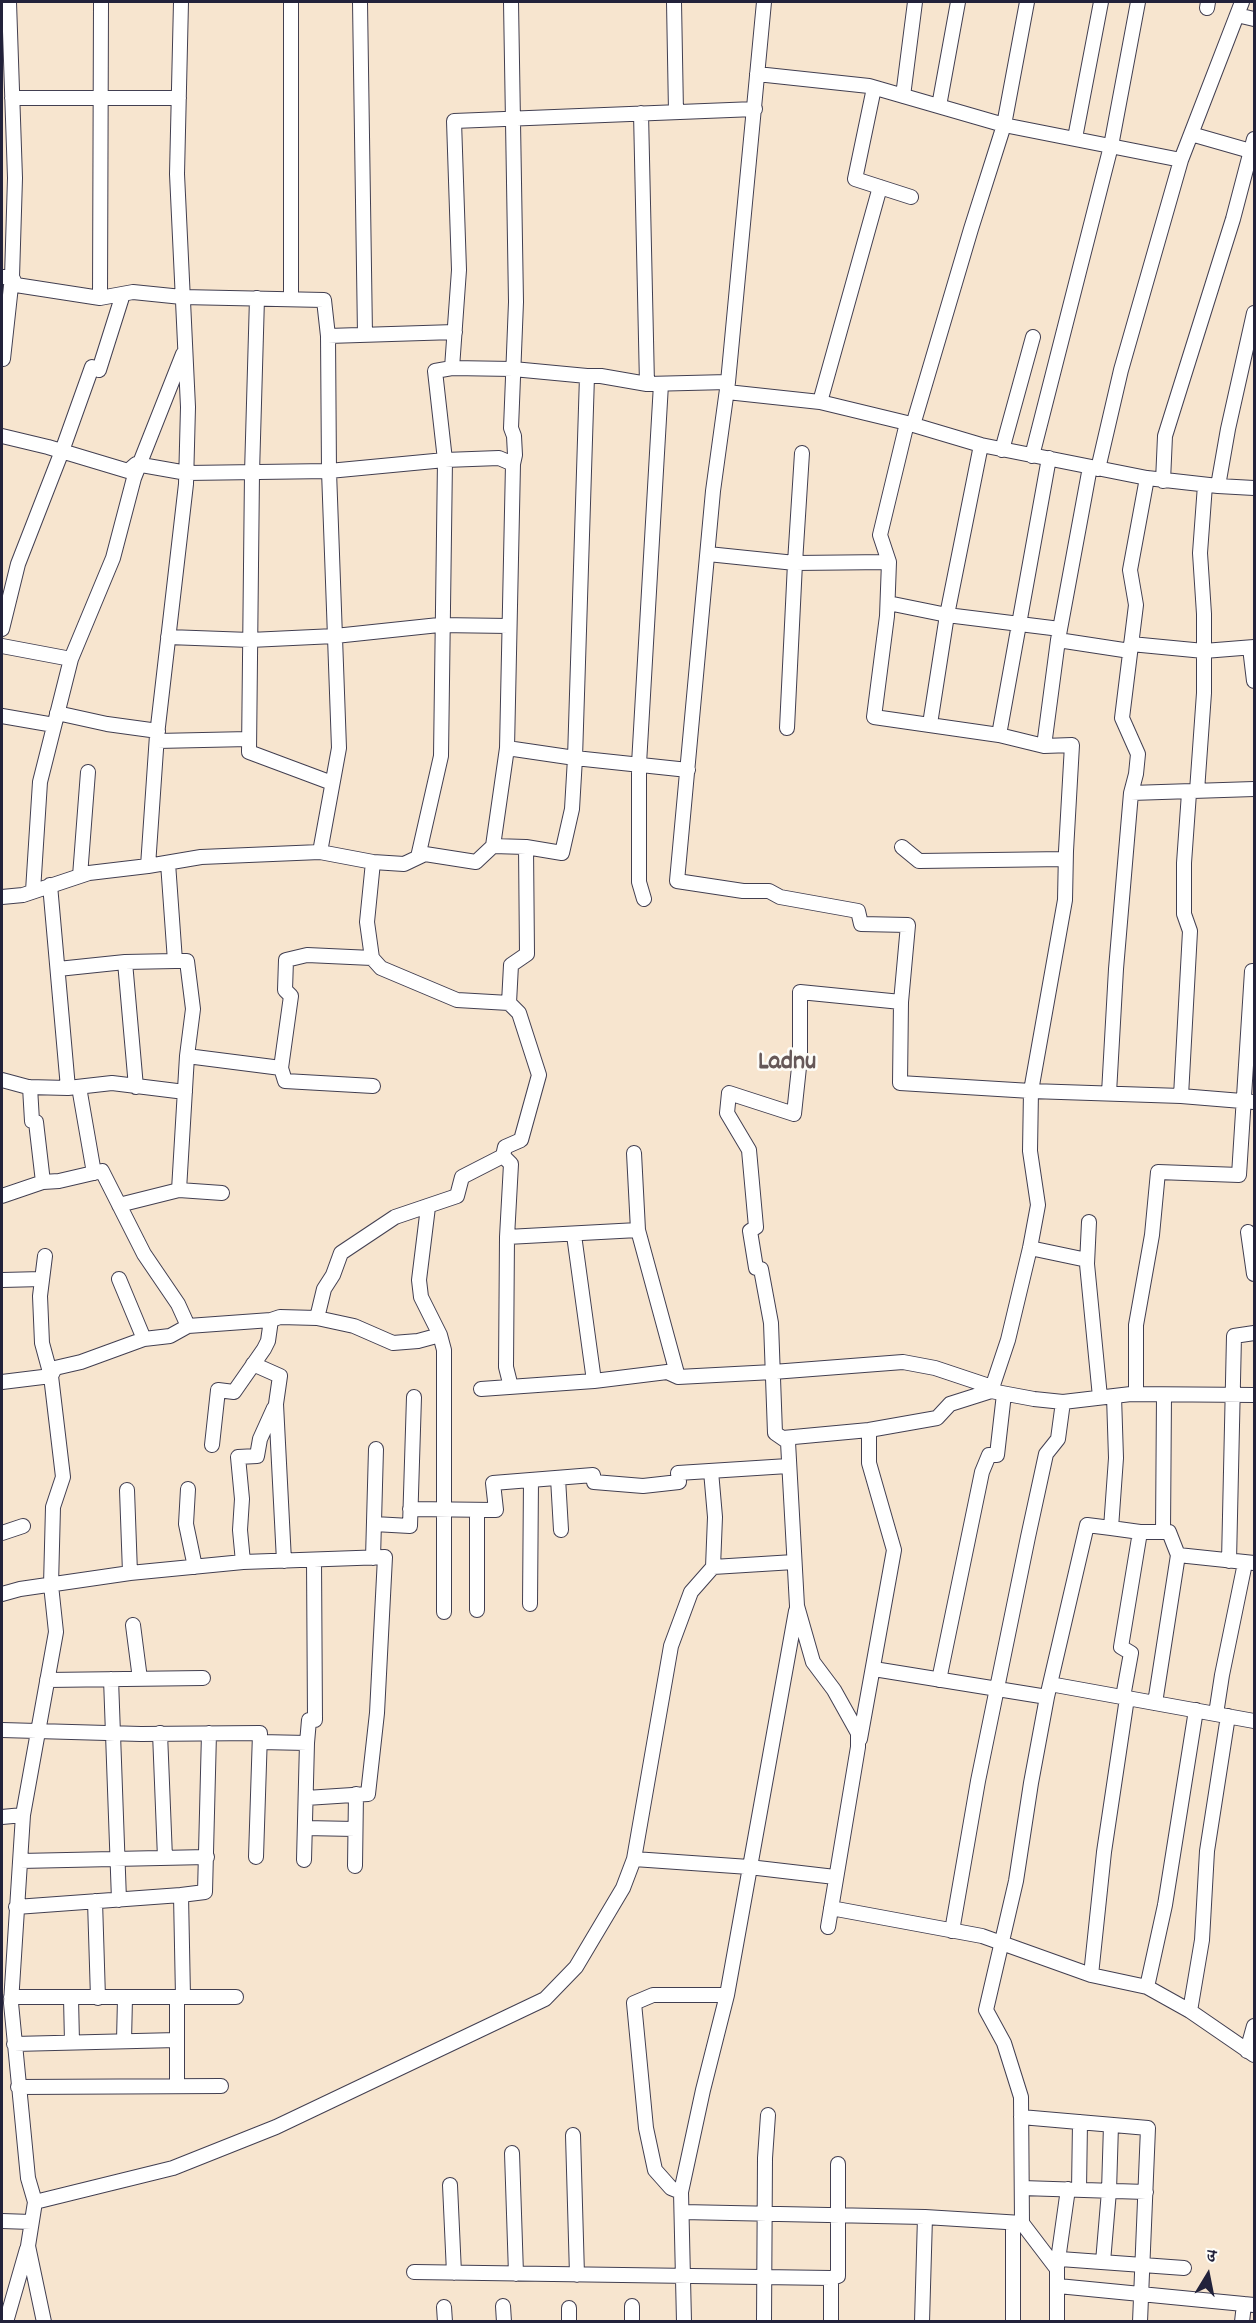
<!DOCTYPE html>
<meta charset="utf-8">
<style>
body{margin:0}
#map{position:relative;width:1256px;height:2323px;overflow:hidden;background:#f7e5cf;font-family:Dekko,"Playpen Sans Deva",sans-serif}
canvas{display:block}
.frame{position:absolute;inset:0;border:3px solid #22223b;pointer-events:none}
.north{position:absolute;left:1178px;top:2245px;width:60px;height:60px;-webkit-text-stroke:4px #fdfcf7;paint-order:stroke;rotate:10deg;font-size:16px;font-weight:700;line-height:24px;text-align:center;color:#22223b}
.north::after{content:'';display:block;margin:auto;width:21px;height:27px;background:#22223b;clip-path:polygon(50% 0,100% 100%,50% 72%,0 100%)}
</style>
<div id="map">
<canvas width="1256" height="2323"></canvas>
<div class="frame"></div>
<div class="north">उ</div>
</div>
<script>
const ctx = document.querySelector('canvas').getContext('2d');
ctx.lineJoin = 'round';
const shape = rows => new Path2D(rows.map(r => 'M' + r).join(''));
function strokePath(path, color, width, dash) { ctx.strokeStyle = color; ctx.lineWidth = width; ctx.lineCap = dash ? 'butt' : 'round'; ctx.setLineDash(dash || []); ctx.stroke(path); }
function label(font, color, halo, rows, align = 'center') {
  ctx.font = font + ' Dekko,sans-serif'; ctx.lineWidth = 5; ctx.setLineDash([]); ctx.textBaseline = 'middle'; ctx.strokeStyle = halo; ctx.fillStyle = color; for (const [text, x, y, turn = 0] of rows) {
    ctx.save(); ctx.translate(x, y); ctx.rotate((+turn || 0) * Math.PI / 180); ctx.textAlign = isNaN(turn) ? turn : align; if (halo) ctx.strokeText(text, 0, 0); ctx.fillText(text, 0, 0); ctx.restore();
  }
}
const minor = shape([
 [291,2,291,299],
 [360,2,365,335],
 [511,2,516,302,511,428,514,436,515,455,513,464,507,748,575,758,587,376],
 [674,2,676,112],
 [764,2,728,382,713,491,677,881,743,891,769,891,780,897,858,911,861,924,908,925,901,1002,800,992,800,1058,794,1114,729,1093,727,1113,749,1150,756,1227,750,1231,756,1268,761,1269,771,1323,775,1433,788,1442,797,1606,813,1662,834,1690,858,1733,858,1747,828,1927],
 [1207,8,1208,2],
 [1237,15,1254,19],
 [757,74,869,86,1004,125,1181,160],
 [874,88,855,179,911,197],
 [903,96,915,2],
 [12,98,179,98],
 [939,106,958,2],
 [641,113,647,384],
 [1191,134,1254,152],
 [1075,138,1101,2],
 [2,277,12,277,16,285,100,298,133,292,182,297,324,300,328,336,455,332],
 [100,298,101,2],
 [257,298,252,473,249,752,332,783],
 [3,359,12,277,15,178,9,2],
 [452,368,459,270,454,121,755,109],
 [727,392,820,402,907,423,981,445,1147,478,1218,486,1254,488],
 [820,402,880,187],
 [907,423,880,535,889,562,887,616,874,717,999,735,1044,746],
 [913,425,971,229,1004,125,1027,2],
 [2,436,48,447,128,471,136,464,187,473,329,471,445,460,499,458,513,464],
 [1002,450,1033,337],
 [1032,456,1111,146,1138,2],
 [1098,469,1121,370,1181,160,1242,2],
 [1147,478,1130,570,1136,605,1122,718,1138,754,1136,774,1131,793,1254,789],
 [1163,481,1165,436,1233,219,1254,139],
 [1218,486,1228,429,1254,313],
 [708,554,795,563,889,562],
 [888,603,947,615,1060,629],
 [2,629,18,564,62,451,92,367,99,370,123,294],
 [168,637,250,640,335,636,439,625,509,626],
 [1058,640,1130,651],
 [1131,644,1204,651,1254,647],
 [2,646,71,659],
 [1250,648,1254,681],
 [57,713,107,724,158,731],
 [2,716,54,725],
 [930,724,947,615,981,445],
 [787,728,795,563,802,453],
 [999,735,1049,458],
 [157,741,249,739],
 [1197,791,1204,693,1204,614,1200,553,1205,485],
 [1189,793,1184,863,1184,914,1190,931,1181,1096,1254,1102],
 [493,846,507,748],
 [902,847,919,861,1065,859],
 [320,852,339,748,329,471,328,336],
 [418,857,441,756,445,460,435,371,452,368,513,369,587,376,601,376,647,384,728,382],
 [373,862,367,922,372,958,381,968,457,1000,509,1003],
 [168,863,175,961,187,961,193,1009,187,1056,179,1190],
 [148,866,157,735,186,484,188,407,177,174,181,2],
 [80,876,88,772],
 [50,885,68,1088],
 [33,891,40,782,71,659,113,558,134,478,183,354],
 [2,897,23,895,89,873,148,866,201,857,320,852,373,862,404,864,425,854,476,862,493,846,526,847,562,853,572,809,575,758,688,770],
 [644,899,639,882,639,764,661,384],
 [125,962,136,1087],
 [58,969,125,962,175,961],
 [901,1002,900,1083,1031,1091,1065,900,1066,851,1072,745,1044,746,1058,640,1090,467],
 [187,1056,281,1068,285,1081,373,1086],
 [281,1068,291,996,285,990,286,960,307,955,372,958],
 [2,1080,28,1087,68,1088,112,1083,185,1092],
 [30,1087,32,1121,36,1122,43,1182],
 [79,1087,94,1173],
 [1109,1093,1116,969,1131,793],
 [634,1153,638,1230,678,1377],
 [503,1156,511,1164,507,1237,506,1367,511,1387],
 [2,1196,43,1182,59,1181,102,1171,144,1254,178,1304,188,1326],
 [119,1205,179,1190,222,1193],
 [428,1207,419,1280,421,1297,440,1335,444,1350,444,1612],
 [1089,1222,1087,1264,1100,1397],
 [1248,1232,1254,1274],
 [574,1235,594,1381],
 [507,1237,638,1230],
 [1030,1248,1087,1260],
 [119,1279,144,1339],
 [2,1280,42,1279],
 [317,1318,324,1289,333,1275,341,1253,395,1217,457,1196,462,1177,503,1156,505,1147,521,1140,539,1075,519,1013,509,1003,511,965,527,954,526,847],
 [253,1364,280,1376,276,1404,284,1561],
 [51,1376,55,1368,81,1362,144,1339,170,1336,188,1326,271,1320,280,1317,317,1318,354,1326,393,1343,418,1341,440,1335],
 [2,1382,51,1376],
 [481,1389,594,1381,667,1372,678,1377,773,1372,903,1362,935,1368,992,1387],
 [991,1391,1008,1340,1030,1248,1038,1205,1030,1151,1031,1091,1181,1096],
 [1136,1394,1136,1325,1152,1235,1158,1172,1239,1175,1252,971],
 [783,1438,869,1430,937,1418,950,1404,991,1391,1034,1399,1063,1402,1131,1394,1254,1395],
 [212,1445,218,1390,234,1392,264,1349,268,1341,271,1320],
 [711,1471,715,1517,713,1567],
 [558,1478,561,1530],
 [188,1489,186,1524,195,1567],
 [127,1490,130,1573],
 [410,1509,496,1510,493,1483,593,1475,594,1482,643,1486,679,1482,678,1473,788,1466],
 [477,1510,477,1610],
 [374,1524,410,1526,414,1397],
 [1111,1528,1140,1532,1121,1647,1131,1653,1123,1697],
 [1140,1532,1169,1532,1178,1555,1155,1703],
 [1163,1532,1164,1395],
 [2,1533,23,1526],
 [1178,1555,1254,1563],
 [373,1558,376,1449],
 [1229,1561,1234,1336,1254,1333],
 [243,1562,240,1530,242,1499,238,1457,257,1456,260,1439,274,1408],
 [2,1594,20,1589,130,1573,243,1562,385,1557,377,1713,368,1794,306,1798],
 [530,1604,531,1480],
 [133,1625,140,1679],
 [874,1669,1047,1697,1050,1684,1254,1721],
 [111,1679,119,1900],
 [47,1680,203,1678],
 [939,1680,982,1472,989,1455,997,1455,1004,1394],
 [1050,1684,1087,1525,1111,1528,1116,1458,1114,1396],
 [1047,1697,1031,1783,1016,1881,986,2010,1004,2043,1021,2097,1022,2223,1057,2269,1057,2322],
 [1216,1714,1222,1675,1245,1563],
 [2,1730,141,1734,260,1733,256,1857],
 [160,1733,165,1858],
 [860,1739,894,1550,869,1463,869,1430],
 [260,1742,307,1743],
 [2,1817,23,1815],
 [305,1828,355,1829],
 [634,1859,749,1867,835,1877],
 [304,1860,307,1743,309,1720,315,1720,314,1560],
 [20,1861,207,1857],
 [355,1866,356,1794],
 [181,1895,205,1892,209,1733],
 [95,1901,98,1998],
 [16,1907,181,1895,183,1997],
 [831,1908,982,1936,1091,1975,1147,1987,1190,2011,1254,2055],
 [952,1931,978,1781,1028,1537,1046,1454,1058,1439,1063,1402],
 [1091,1975,1104,1852,1127,1698],
 [1147,1987,1165,1905,1196,1710],
 [11,1997,236,1997],
 [177,1997,177,2086],
 [71,1998,72,2042],
 [1190,2011,1202,1940,1207,1851,1228,1716],
 [124,2041,125,1998],
 [14,2044,177,2040],
 [1247,2051,1254,2026],
 [18,2087,221,2086],
 [1021,2117,1148,2128,1140,2322],
 [573,2135,577,2275],
 [512,2153,516,2274],
 [450,2185,454,2273],
 [1022,2188,1146,2192],
 [1079,2190,1080,2122],
 [681,2192,671,2188,655,2170,646,2128,634,2003,653,1995,727,1995],
 [35,2202,173,2168,276,2127,545,1999,576,1967,623,1888,634,1859,671,1646,691,1592,713,1567,794,1562],
 [682,2212,925,2217,1022,2223],
 [2,2221,31,2222],
 [1060,2259,1184,2268],
 [1103,2262,1109,2191,1111,2125],
 [1057,2267,1068,2189],
 [414,2272,831,2278],
 [1058,2286,1254,2305],
 [503,2306,504,2322],
 [632,2306,632,2322],
 [444,2307,445,2322],
 [569,2308,569,2322],
 [6,2322,27,2249],
 [44,2322,28,2246,35,2202,28,2178,11,2003,23,1815,56,1632,51,1585,53,1507,63,1477,51,1376,42,1343,40,1296,45,1256],
 [684,2322,681,2192,703,2090,727,1995,796,1611],
 [764,2322,765,2158,768,2115],
 [831,2322,831,2278,838,2276,838,2164],
 [922,2322,925,2217],
 [1013,2322,1013,2223],
 [1242,2322,1244,2304]
]);
const districtNames = [
 ["Ladnu",787,1064]
];
strokePath(minor, '#423f51', 16);
strokePath(minor, '#fff', 14);
label('bold 26px', '#665858', '#fdfcf7', districtNames);
</script>
